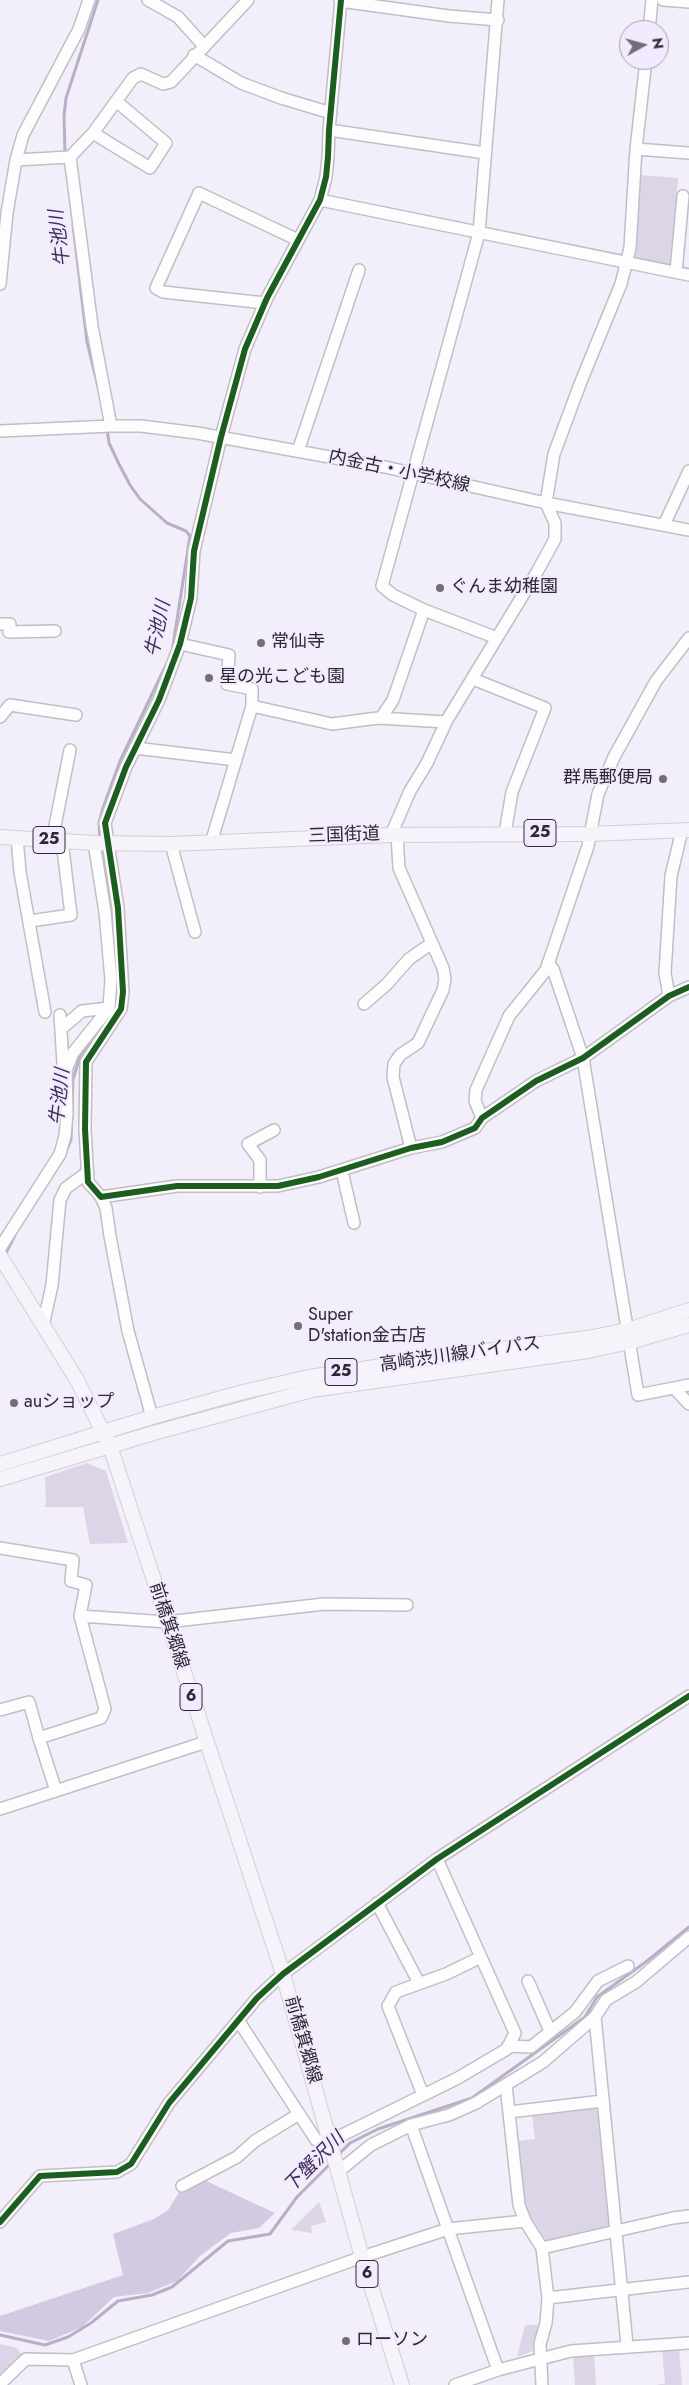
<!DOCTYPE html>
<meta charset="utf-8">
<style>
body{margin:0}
#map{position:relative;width:689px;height:2385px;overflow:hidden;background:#f3effa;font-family:Jost,sans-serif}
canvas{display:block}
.north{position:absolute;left:619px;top:20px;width:50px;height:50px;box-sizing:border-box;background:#f2eaff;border:1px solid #a39dad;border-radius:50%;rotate:83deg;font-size:14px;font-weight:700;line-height:20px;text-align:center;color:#2c2931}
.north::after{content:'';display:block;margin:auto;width:18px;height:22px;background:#726e77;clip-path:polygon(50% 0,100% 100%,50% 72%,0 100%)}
</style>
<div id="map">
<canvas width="689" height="2385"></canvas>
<div class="north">N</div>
</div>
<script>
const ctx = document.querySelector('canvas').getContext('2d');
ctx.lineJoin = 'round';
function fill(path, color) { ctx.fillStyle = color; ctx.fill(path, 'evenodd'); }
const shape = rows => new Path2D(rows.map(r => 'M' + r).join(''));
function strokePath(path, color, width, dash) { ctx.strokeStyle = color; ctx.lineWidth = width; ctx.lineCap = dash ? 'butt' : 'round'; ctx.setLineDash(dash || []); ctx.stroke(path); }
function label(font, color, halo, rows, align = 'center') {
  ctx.font = font + ' Jost,"Noto Sans JP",sans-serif'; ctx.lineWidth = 4; ctx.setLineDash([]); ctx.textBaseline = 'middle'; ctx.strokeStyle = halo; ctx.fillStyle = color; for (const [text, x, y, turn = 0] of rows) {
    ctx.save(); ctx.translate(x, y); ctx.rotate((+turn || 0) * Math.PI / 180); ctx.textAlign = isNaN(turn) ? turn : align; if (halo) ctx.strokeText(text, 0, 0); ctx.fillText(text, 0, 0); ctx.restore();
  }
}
const green = shape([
 [641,175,678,178,670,268,633,259],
 [87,1463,106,1471,128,1543,90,1544,83,1507,44,1507,46,1502,45,1477],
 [593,2108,598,2111,609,2224,606,2229,546,2241,526,2209,518,2141,535,2139,532,2115],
 [319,2202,326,2222,311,2226,312,2233,291,2230],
 [525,2325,540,2325,533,2351,517,2357],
 [0,2344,17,2348,23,2356,0,2379],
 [662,2348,679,2348,682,2385,656,2385,665,2383],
 [594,2353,596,2385,575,2385,573,2355]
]);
const forest = shape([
 [202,2179,275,2213,259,2228,231,2233,200,2256,177,2281,148,2293,114,2297,82,2327,49,2341,0,2331,0,2316,123,2275,113,2234,154,2219,168,2210,181,2189]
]);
const stream = shape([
 [65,154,64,116,66,98,98,0],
 [73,225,87,342,99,391],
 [107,429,109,443,119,464,130,485,140,499,167,523,186,531,190,536,172,652],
 [100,839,99,823,103,808,120,761,166,665],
 [101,848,112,915,117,979,115,1005],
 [66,1152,71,1140,73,1079,81,1054,94,1040],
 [5,1255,16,1233],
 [337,2156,350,2143,378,2129,472,2098,585,2017,597,1997,647,1961,689,1927],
 [0,2335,45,2345,68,2337,91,2323,118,2301,152,2295,172,2287,228,2241,270,2234,297,2197,331,2163]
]);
const minor = shape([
 [148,0,178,17,204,46],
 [341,0,329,130,328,157,326,177,320,200,267,298,245,349,221,437,194,551,191,598,180,644,159,700,126,767,105,823,118,908,123,992,121,1009,86,1062,85,1129,88,1182,101,1197,177,1186,278,1186,319,1177,411,1148,442,1142,475,1128,482,1118,536,1081,583,1058,669,996,689,987],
 [663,0,689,2],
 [340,1,449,16,498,20],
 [649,30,652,0],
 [194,55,241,83,281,98,331,113],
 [329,130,485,153],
 [93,133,150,168,166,143,116,101],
 [636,149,689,153],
 [70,157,92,326,111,426],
 [16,160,70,157,93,133,133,78,141,74,163,84,171,82,248,0],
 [320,200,689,275],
 [676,272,683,196],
 [0,284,7,213,16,160,23,135,79,29,89,0],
 [265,303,163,292,156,288,199,193,298,240],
 [0,431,111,426,141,426,197,433,385,467,546,503,689,530],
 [298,451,359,270],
 [664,525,689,471],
 [0,624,10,624,9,632,55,631],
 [497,638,424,610,393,595,382,586,479,233,498,0],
 [180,644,229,655,227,684,252,689,252,706],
 [473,679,545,708,512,792,505,833],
 [0,717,10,705,76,715],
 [381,718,393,700,424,610],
 [135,748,236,760],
 [391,835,410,791,427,763,447,720,537,572,555,539,555,523,546,503,554,454,580,384,621,284,630,248,636,149,646,60],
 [397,835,399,868,443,968,445,979,443,990,418,1043,400,1055,394,1064,393,1077,411,1148],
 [17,838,20,872,45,1012],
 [52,841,70,750],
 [211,843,252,706,332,724,378,718,446,722],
 [171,844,195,932],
 [30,921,71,915,62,841],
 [548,963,553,969,583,1058,638,1395,689,1385],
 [669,996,665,973,671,876,682,830],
 [364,1004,387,984,409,959,432,943],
 [60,1015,63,1064,66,1070],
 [61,1029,82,1011,109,1008],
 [482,1118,475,1101,476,1090,509,1016,546,970,588,846,598,794,614,757,656,681,689,638],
 [342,1171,354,1223],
 [260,1187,260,1160,248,1144,274,1130],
 [101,1197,106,1208,110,1236,128,1331,152,1417],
 [0,1248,60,1154,65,1136,67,1113,66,1070,73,1053,109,1008,111,980,105,912,94,843],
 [43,1326,52,1285,60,1200,66,1188,88,1172],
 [675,1389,689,1404],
 [0,1548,73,1560,71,1581,86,1585,80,1616],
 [0,1710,29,1702,39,1738,101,1718,105,1709,80,1616,167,1622,324,1604,407,1605],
 [39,1738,56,1791],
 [0,1809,206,1742],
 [377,1903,419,1983],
 [528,1981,550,2031],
 [595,2017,627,2345],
 [238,2020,316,2140,324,2144,458,2078,507,2049,515,2033,437,1859],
 [508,2046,531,2047,575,2012,598,1981,628,1966],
 [506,2085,519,2205,525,2221,542,2248,548,2298,546,2323,540,2344,542,2385],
 [423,2095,388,2006,396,1992,446,1974,481,1957],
 [509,2112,603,2101],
 [411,2125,498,2370],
 [339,2171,371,2145,411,2125,449,2115,476,2103,543,2062,595,2017,606,2000,636,1982,689,1937],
 [182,2186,237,2157,255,2141,299,2114],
 [0,2222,40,2176,117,2172,131,2164,169,2103,257,1998,283,1974,437,1859,689,1696],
 [542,2248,673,2218,689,2216],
 [548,2298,689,2282],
 [73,2360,81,2385],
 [0,2384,26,2359,73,2360,362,2257,448,2229,525,2221],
 [455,2385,498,2370,571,2351,689,2343]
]);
const major = shape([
 [0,837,94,843,171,844,391,835,590,834,689,830],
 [0,1256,77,1380,110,1446,283,1974,362,2257,402,2385],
 [0,1464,152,1417,243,1392,309,1377,448,1356,587,1338,628,1330,689,1310],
 [0,1479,157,1432,312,1390,588,1351,630,1342,689,1325]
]);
const cycleway = shape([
 [341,0,329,130,328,157,326,177,320,200,267,298,245,349,221,437,194,551,191,598,180,644,159,700,126,767,105,823,118,908,123,992,121,1009,86,1062,85,1129,88,1182,101,1197,177,1186,278,1186,319,1177,411,1148,442,1142,475,1128,482,1118,536,1081,583,1058,669,996,689,987],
 [0,2222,40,2176,117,2172,131,2164,169,2103,257,1998,283,1974,437,1859,689,1696]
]);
const markers = [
 [440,588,5,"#726e77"],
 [261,643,5,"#726e77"],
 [209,678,5,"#726e77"],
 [663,779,5,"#726e77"],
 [298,1326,5,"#726e77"],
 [14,1403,5,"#726e77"],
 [346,2341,5,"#726e77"]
];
const shields = [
 [540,833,32],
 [49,840,32],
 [341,1372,32],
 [191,1697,22],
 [367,2274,22]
];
const shieldNames = [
 ["25",540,833],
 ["25",49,840],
 ["25",341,1372],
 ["6",191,1697],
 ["6",367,2274]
];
const streetNames = [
 ["内金古・小学校線",399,472,12],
 ["三国街道",344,836,-2],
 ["高崎渋川線バイパス",460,1355,-8],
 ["前橋箕郷線",168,1626,72],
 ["前橋箕郷線",302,2040,74]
];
const poiNames = [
 ["ぐんま幼稚園",450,588],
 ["常仙寺",271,643],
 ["星の光こども園",219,678],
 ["群馬郵便局",653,779,"right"],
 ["Super",308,1316],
 ["D'station金古店",308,1337],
 ["auショップ",24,1403],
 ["ローソン",356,2341]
];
const waterNames = [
 ["牛池川",61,238,-97],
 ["牛池川",159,629,-78],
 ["牛池川",61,1097,-84],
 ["下蟹沢川",315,2163,-45]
];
fill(green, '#dcd5e7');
fill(forest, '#d3cae1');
strokePath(stream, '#b9aec8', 3);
strokePath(minor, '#c1bec6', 14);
strokePath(major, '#d1cfd4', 16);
strokePath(minor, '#fdfdfe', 11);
strokePath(major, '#f6f4fa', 14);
strokePath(cycleway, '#1b5e20', 6);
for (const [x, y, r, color] of markers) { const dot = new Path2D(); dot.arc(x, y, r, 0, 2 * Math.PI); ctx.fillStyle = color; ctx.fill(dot); strokePath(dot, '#f2eaff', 2); }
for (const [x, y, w] of shields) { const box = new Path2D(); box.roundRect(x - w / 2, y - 13.5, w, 27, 4); ctx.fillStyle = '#f2eaff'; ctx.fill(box); strokePath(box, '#2c2931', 1); }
label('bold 16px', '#2c2931', null, shieldNames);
label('18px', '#2c2931', '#f2eaff', streetNames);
label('18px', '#2c2931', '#f2eaff', poiNames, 'left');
label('italic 19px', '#412c59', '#f2eaff', waterNames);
</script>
